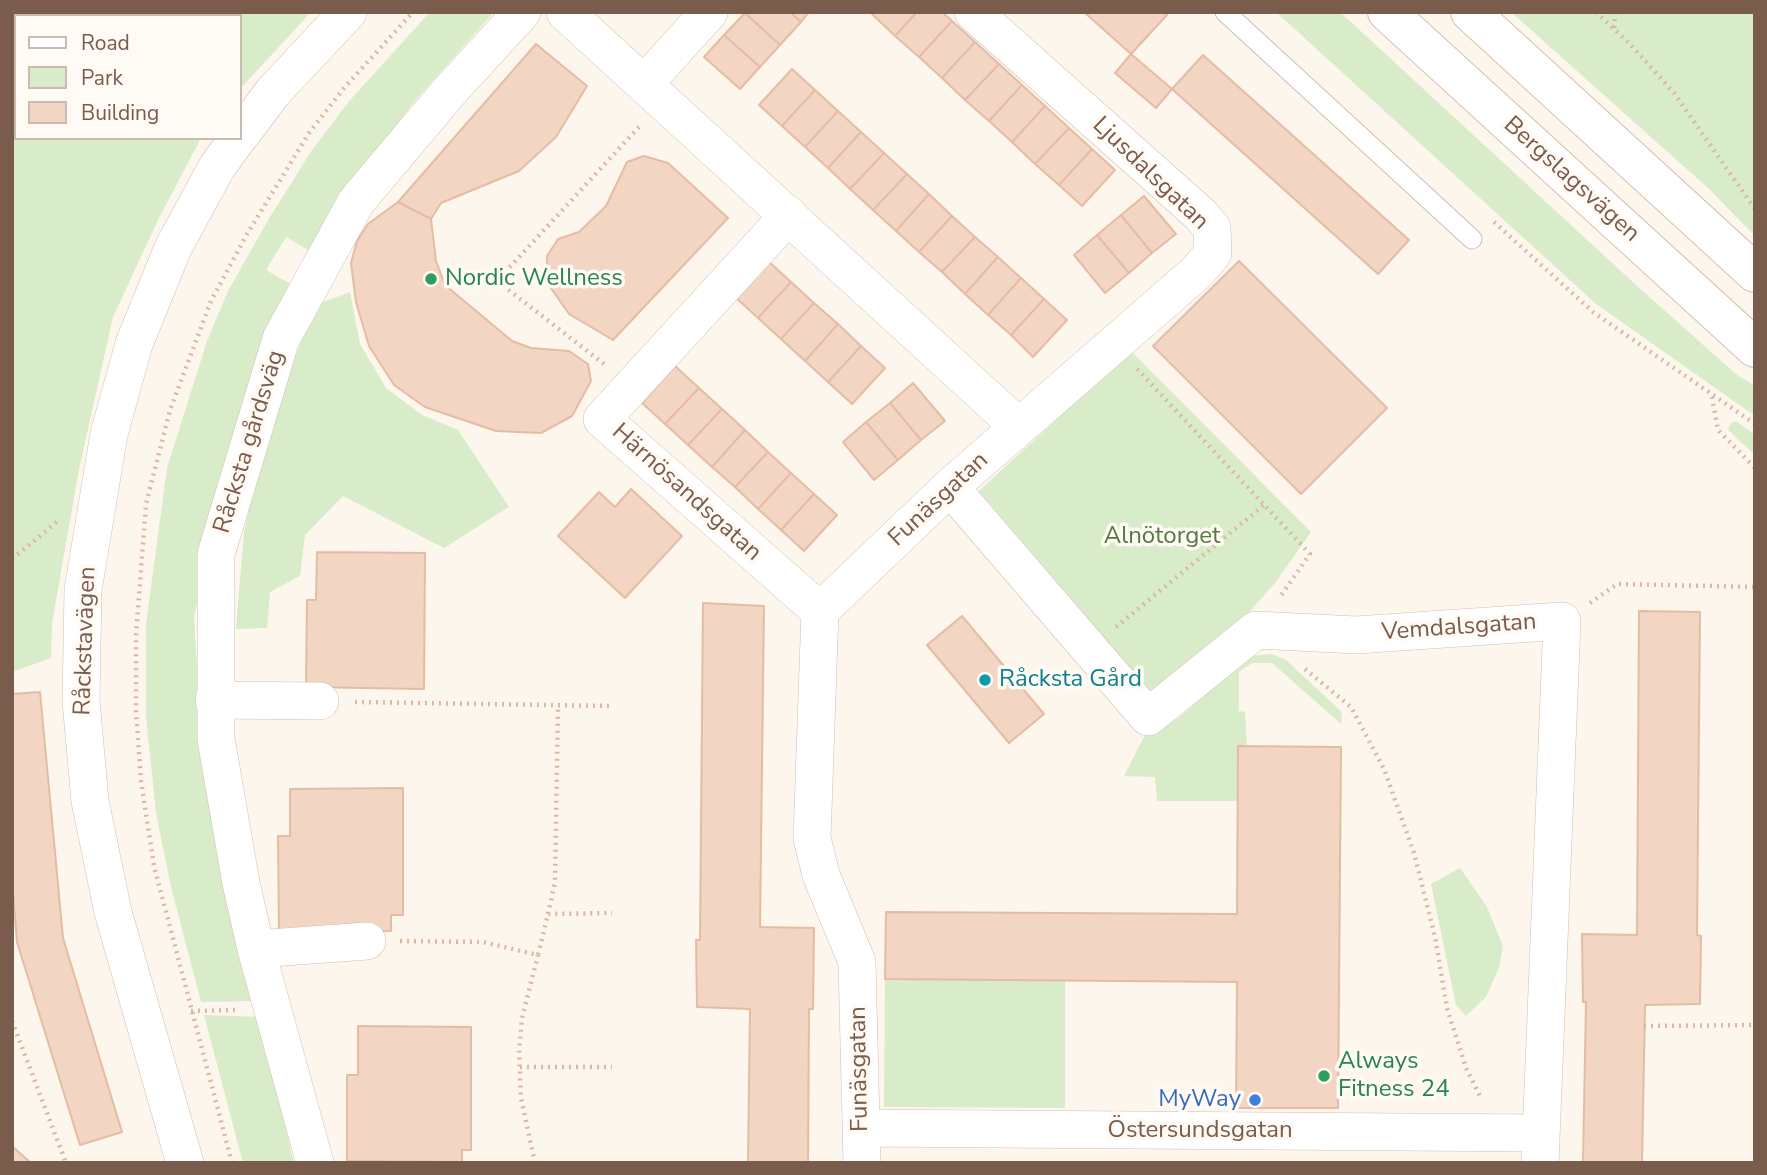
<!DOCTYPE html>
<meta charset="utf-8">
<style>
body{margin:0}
#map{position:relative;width:1767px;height:1175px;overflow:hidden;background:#fdf6ec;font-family:"Nunito Sans",sans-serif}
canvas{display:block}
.frame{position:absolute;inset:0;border:14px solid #7a5c4d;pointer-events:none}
.legend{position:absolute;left:14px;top:14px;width:228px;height:126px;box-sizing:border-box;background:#fffaf3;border:2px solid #cabbb1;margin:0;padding:9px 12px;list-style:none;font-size:21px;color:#7a5c4d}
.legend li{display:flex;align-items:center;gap:14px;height:35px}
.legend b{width:35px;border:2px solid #cabbb1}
</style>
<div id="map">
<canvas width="1767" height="1175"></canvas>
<div class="frame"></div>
<ul class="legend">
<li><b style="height:9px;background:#fff"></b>Road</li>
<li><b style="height:19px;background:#d8ecc9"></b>Park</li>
<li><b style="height:19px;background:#f3d5c3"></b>Building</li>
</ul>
</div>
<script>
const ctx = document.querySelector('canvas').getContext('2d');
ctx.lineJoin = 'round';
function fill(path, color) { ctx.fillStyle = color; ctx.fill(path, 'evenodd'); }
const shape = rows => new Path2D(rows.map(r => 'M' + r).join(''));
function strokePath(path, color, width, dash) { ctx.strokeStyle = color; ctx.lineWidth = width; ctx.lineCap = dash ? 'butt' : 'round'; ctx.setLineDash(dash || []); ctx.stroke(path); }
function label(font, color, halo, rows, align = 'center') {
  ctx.font = font + ' "Nunito Sans",sans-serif'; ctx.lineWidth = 7; ctx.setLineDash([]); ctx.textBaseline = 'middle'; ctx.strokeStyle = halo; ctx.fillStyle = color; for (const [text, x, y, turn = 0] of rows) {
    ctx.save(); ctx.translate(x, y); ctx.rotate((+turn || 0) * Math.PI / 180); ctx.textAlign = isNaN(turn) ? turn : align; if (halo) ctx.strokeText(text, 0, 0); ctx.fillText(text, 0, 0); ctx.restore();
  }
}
const green = shape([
 [12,12,311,12,240,89,240,16,16,16,16,138,201,138,159,218,113,317,79,469,52,623,51,658,12,672],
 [430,12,494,12,413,103,356,179,310,251,286,237,266,270,296,287,212,528,194,618,203,760,252,1001,201,1002,171,887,156,813,146,717,146,624,167,468,207,341,228,291,270,217,312,150,350,100],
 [1276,12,1340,12,1636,285,1737,375,1755,386,1755,416,1596,304],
 [1511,12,1755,12,1755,236,1709,189],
 [350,292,360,344,386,388,422,415,458,430,509,507,444,548,343,496,305,535,300,576,270,592,267,628,236,629,244,532,265,435,305,332,321,303],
 [1131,351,1311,532,1275,583,1235,628,1153,694,979,491],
 [1736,421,1755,435,1755,455,1728,430,1730,424],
 [1272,654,1286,660,1342,712,1341,724,1272,663,1252,663,1239,672,1239,711,1245,712,1247,747,1238,801,1157,801,1155,777,1124,776,1149,727,1177,719,1251,656],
 [1460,868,1487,907,1503,946,1499,968,1486,997,1466,1016,1456,1005,1431,884],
 [885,979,1065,980,1065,1108,884,1107],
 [204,1015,259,1017,294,1163,243,1163]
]);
const building = shape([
 [790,12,801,22,780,45,745,13,790,12],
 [790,12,809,12,801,22,790,12],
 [874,12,917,12,895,36,872,14,874,12],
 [917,12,942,12,952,21,919,57,895,36,917,12],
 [1084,12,1164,12,1167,15,1131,54,1084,12],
 [745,13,780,45,760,67,724,35,745,13],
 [952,21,975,42,942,78,919,57,952,21],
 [724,35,760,67,740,89,704,57,724,35],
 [975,42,999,64,965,100,942,78,975,42],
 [536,44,587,86,556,137,519,171,441,203,431,219,398,202,536,44],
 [1131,54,1172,89,1156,108,1115,73,1131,54],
 [1203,55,1409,240,1378,274,1172,89,1203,55],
 [999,64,1022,85,989,121,965,100,999,64],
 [792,69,815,90,782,126,759,105,792,69],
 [1022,85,1045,106,1012,142,989,121,1022,85],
 [815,90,838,111,805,147,782,126,815,90],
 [1045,106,1069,128,1035,164,1012,142,1045,106],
 [838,111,861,132,828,168,805,147,838,111],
 [1069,128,1092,149,1059,185,1035,164,1069,128],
 [861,132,884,153,850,189,828,168,861,132],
 [1092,149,1115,170,1082,206,1059,185,1092,149],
 [884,153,907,174,873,210,850,189,884,153],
 [644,156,668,163,728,218,613,340,569,314,548,284,547,256,558,239,579,232,606,206,627,162,644,156],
 [907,174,929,194,896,231,873,210,907,174],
 [929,194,952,216,919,252,896,231,929,194],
 [1144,196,1176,234,1152,253,1121,215,1144,196],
 [398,202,431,219,436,261,445,285,512,341,531,348,569,351,588,364,591,381,572,416,541,433,496,431,425,407,394,385,369,346,356,302,351,263,357,241,368,224,398,202],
 [1121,215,1152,253,1129,273,1097,235,1121,215],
 [952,216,975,237,942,272,919,252,952,216],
 [1097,235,1129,273,1105,293,1074,255,1097,235],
 [975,237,998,257,965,294,942,272,975,237],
 [998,257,1021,278,988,315,965,294,998,257],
 [767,260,791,282,758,318,734,296,767,260],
 [1239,261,1387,408,1301,494,1153,346,1239,261],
 [1021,278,1044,299,1011,335,988,315,1021,278],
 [791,282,814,303,781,339,758,318,791,282],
 [1044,299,1067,320,1033,357,1011,335,1044,299],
 [814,303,838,324,805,361,781,339,814,303],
 [838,324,861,346,828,382,805,361,838,324],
 [861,346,885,368,852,404,828,382,861,346],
 [675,366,699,388,665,424,642,403,675,366],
 [913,383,945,421,921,440,890,403,913,383],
 [699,388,722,409,688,445,665,424,699,388],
 [890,403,921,440,898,460,866,422,890,403],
 [722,409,745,430,712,467,688,445,722,409],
 [866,422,898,460,874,480,843,442,866,422],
 [745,430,768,452,735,487,712,467,745,430],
 [768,452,791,473,758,509,735,487,768,452],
 [791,473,814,494,781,530,758,509,791,473],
 [631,489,682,536,625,598,558,536,599,492,615,507,631,489],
 [814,494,837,515,804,551,781,530,814,494],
 [317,552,425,553,424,689,306,687,307,600,316,600,317,552],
 [703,603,764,606,760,927,814,928,813,1009,809,1009,808,1163,748,1163,750,1009,697,1007,696,940,700,940,703,603],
 [1639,611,1700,612,1697,935,1701,936,1700,1004,1645,1005,1642,1163,1583,1163,1586,1002,1583,1002,1582,934,1637,935,1639,611],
 [962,616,1044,714,1009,743,927,645,962,616],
 [40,692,63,938,122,1132,80,1145,17,942,12,880,12,694,40,692],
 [1238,746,1341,747,1338,1108,1236,1108,1237,982,885,979,886,912,1237,914,1238,746],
 [403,788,403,915,391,915,391,931,279,932,278,836,290,836,290,789,403,788],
 [358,1026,471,1027,471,1150,462,1150,462,1162,347,1161,347,1075,358,1075,358,1026],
 [12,1146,31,1163,12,1163,12,1146]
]);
const path = shape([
 [1596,12,1630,44,1674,93,1755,209],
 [1614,28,1615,12],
 [1494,222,1593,312,1755,424],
 [604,364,497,281,639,127],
 [1137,369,1310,554,1280,597],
 [1712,397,1718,430,1755,468],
 [12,559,58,521],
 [1590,603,1617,584,1755,587],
 [1116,627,1264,505],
 [1305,669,1351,707,1384,769,1414,853,1435,937,1447,1008,1466,1068,1481,1098],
 [355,702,613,706],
 [548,914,555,882,558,706],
 [400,941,483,942,538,955,548,914,612,913],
 [191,1011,236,1010],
 [12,1021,66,1163],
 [1644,1026,1755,1025],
 [520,1067,612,1067],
 [232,1163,154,866,141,781,136,711,136,635,146,504,170,410,211,301,247,234,309,133,344,88,413,12],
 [535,1163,521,1098,519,1050,522,1018,538,955]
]);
const service = shape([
 [1225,12,1472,239]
]);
const minor = shape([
 [565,12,1019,427],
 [644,84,709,12],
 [240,136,273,92,348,12],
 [789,215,602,419,820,611],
 [950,487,1148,717,1256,630,1356,635,1562,621,1540,1163],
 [214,700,320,701],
 [256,949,367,941],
 [861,1128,1539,1133],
 [185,1163,113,912,90,801,81,701,83,590,109,434,134,344,173,248,217,167,238,138],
 [315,1163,256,949,241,883,216,739,216,554,281,339,356,202,447,94,522,12],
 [862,1163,857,962,821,875,812,838,820,611,950,487,1197,272,1213,253,1212,228,1201,215,973,12]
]);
const secondary = shape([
 [1387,12,1755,348],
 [1470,12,1755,273]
]);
const markers = [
 [431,279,7,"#2e9e5b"],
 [985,680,7,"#0f9aa8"],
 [1324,1076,7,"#2e9e5b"],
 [1255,1100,7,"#3f7fe0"]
];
const streetNames = [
 ["Ljusdalsgatan",1150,174,44],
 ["Bergslagsvägen",1571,180,42],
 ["Råcksta gårdsväg",250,442,-73],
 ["Härnösandsgatan",686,493,42],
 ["Funäsgatan",939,500,-43],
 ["Vemdalsgatan",1459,628,-4],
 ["Råckstavägen",86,641,-88],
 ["Funäsgatan",860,1069,-91],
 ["Östersundsgatan",1200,1131]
];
const leisureNames = [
 ["Nordic Wellness",445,279],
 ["Always",1338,1062],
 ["Fitness 24",1338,1090]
];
const parkNames = [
 ["Alnötorget",1162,537]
];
const cultureNames = [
 ["Råcksta Gård",999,680]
];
const shopNames = [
 ["MyWay",1241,1100]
];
fill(green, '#d8ecc9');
fill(building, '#f3d5c3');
strokePath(building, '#e6bba3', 2);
strokePath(service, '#d1beb0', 21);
strokePath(minor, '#d1beb0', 38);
strokePath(secondary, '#d6c0b0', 40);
strokePath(path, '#d9b8a5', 4.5, [2, 5]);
strokePath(service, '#fff', 19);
strokePath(minor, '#fff', 37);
strokePath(secondary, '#fff', 38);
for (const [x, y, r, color] of markers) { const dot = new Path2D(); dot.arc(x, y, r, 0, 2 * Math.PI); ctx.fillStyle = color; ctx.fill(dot); strokePath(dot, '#fffaf3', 2.5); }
label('24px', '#7a5c4d', '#fffaf3', streetNames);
label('24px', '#27864d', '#fffaf3', leisureNames, 'left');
label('24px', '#537a41', '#fffaf3', parkNames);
label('24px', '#0d838f', '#fffaf3', cultureNames, 'left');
label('24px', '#366cbe', '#fffaf3', shopNames, 'right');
</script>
